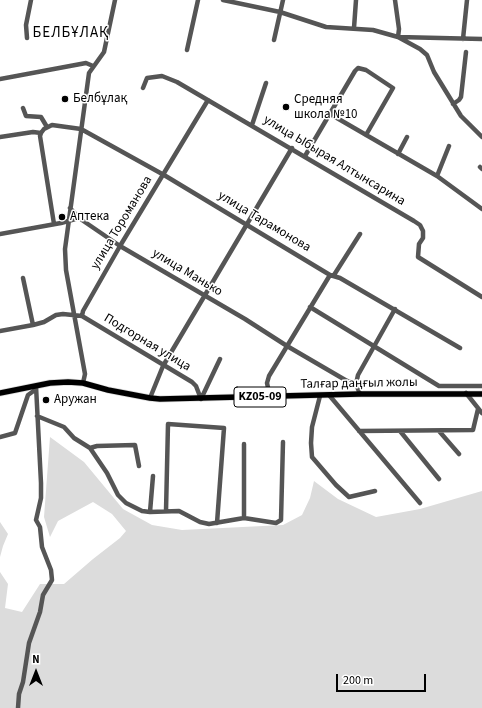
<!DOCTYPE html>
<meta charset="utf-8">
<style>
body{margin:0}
#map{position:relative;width:482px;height:708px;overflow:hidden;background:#fff;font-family:"Source Sans 3",sans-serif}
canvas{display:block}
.north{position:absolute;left:16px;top:652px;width:40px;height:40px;-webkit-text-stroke:3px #fff;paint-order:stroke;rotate:0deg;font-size:11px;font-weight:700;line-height:16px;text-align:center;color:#000}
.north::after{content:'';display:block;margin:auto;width:14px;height:18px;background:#000;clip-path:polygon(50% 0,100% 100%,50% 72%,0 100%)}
.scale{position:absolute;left:336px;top:674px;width:90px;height:18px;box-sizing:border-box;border:2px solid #000;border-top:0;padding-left:5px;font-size:12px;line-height:14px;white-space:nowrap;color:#000;-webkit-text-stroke:3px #fff;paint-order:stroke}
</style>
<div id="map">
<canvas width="482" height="708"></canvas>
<div class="north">N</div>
<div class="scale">200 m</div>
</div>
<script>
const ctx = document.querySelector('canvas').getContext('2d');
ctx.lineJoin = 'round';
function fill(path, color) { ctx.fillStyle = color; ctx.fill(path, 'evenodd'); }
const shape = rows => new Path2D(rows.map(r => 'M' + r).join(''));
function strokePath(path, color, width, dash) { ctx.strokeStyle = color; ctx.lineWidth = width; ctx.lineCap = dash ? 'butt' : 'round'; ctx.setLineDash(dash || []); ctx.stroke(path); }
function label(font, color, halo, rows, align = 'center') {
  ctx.font = font + ' "Source Sans 3",sans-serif'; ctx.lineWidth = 3; ctx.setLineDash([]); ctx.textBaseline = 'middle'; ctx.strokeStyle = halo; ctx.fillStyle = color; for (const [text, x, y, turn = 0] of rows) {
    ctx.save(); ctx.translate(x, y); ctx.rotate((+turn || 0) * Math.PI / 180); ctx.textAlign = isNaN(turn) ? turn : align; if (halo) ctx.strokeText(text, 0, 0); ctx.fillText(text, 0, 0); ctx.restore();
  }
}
const green = shape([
 [50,437,84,462,123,509,152,525,182,530,283,525,302,515,310,498,314,481,338,499,376,517,420,509,482,491,482,708,0,708,0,572,8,584,5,608,22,612,40,584,64,584,93,559,120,538,126,531,112,514,93,502,58,521,50,537,44,517],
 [0,522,8,534,3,546,0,557]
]);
const minor = shape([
 [223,0,280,12,326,27,373,30,398,37,420,49,427,55,434,72,461,116,482,137],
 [395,0,399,29,398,37,482,39],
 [354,28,356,0],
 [27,38,26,25,31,0],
 [463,39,467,0],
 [274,40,283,0],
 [187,50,198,0],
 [0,79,86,63,93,66],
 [143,88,147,78,162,76,177,82,414,221,420,225,423,231,423,238,419,244,418,257,482,297],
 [453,104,459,100,461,97,466,52],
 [23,108,26,116,41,117,47,127],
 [330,114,437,176,482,209],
 [252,125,266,83],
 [0,137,33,132,41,133],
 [398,154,407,137],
 [305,156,355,71,358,68,366,70,393,88,366,135],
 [480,167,482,169],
 [437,176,449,146],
 [70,208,79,218],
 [54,224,40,136,41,133,44,129,52,125,81,129,164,175,330,275,340,278,460,348],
 [0,234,61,223,79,218,120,246,245,319,287,346,347,381,356,384],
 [334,275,360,234],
 [23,278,33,325],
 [310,307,439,386,482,386],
 [82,316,83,311,120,246,208,100],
 [0,331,33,325,44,322,56,315,63,314,82,316,192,382,196,386,201,399],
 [83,383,85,374,66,270,65,249,89,73,104,52,115,0],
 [466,393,482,413],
 [360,394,356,384,358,375,395,309],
 [329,395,420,503],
 [320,396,312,427,311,443,312,457,336,485,349,497,375,491],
 [270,397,267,383,269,376,330,275],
 [150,398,163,366,292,148],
 [201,399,220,359],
 [37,416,64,427,74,438,90,448,107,473,118,495,126,503,142,511,150,512,179,511,200,522,209,524,244,518,244,444],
 [359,431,473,430,478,409],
 [400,431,439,479],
 [439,431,459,454],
 [0,437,15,433,28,395,35,390],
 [90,448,97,446,135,445,139,466],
 [166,511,168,424,224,428,217,523],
 [150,512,153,476],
 [244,518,276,523,281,520,283,442],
 [18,708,19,694,23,682,29,643,40,612,43,595,52,580,51,570,42,547,40,527,36,520,41,498,41,483,36,386]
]);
const major = shape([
 [0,393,50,383,68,382,83,383,108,390,150,398,160,399,360,394,482,394]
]);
const markers = [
 [65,99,4,"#000"],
 [286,107,4,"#000"],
 [62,217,4,"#000"],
 [46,400,4,"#000"]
];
const shields = [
 [260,397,52]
];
const shieldNames = [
 ["KZ05-09",260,397]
];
const poiNames = [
 ["Белбұлақ",73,99],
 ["Средняя",294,100],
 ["школа №10",294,115],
 ["Аптека",70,217],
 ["Аружан",54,400]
];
const streetNames = [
 ["улица Ыбырая Алтынсарина",334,161,31],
 ["улица Тарамонова",264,222,31],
 ["улица Тороманова",122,223,-59],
 ["улица Манько",187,273,31],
 ["Подгорная улица",147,343,31],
 ["Талғар даңғыл жолы",359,384,-1]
];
const quarterNames = [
 ["БЕЛБҰЛАҚ",71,34]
];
fill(green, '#dcdcdc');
strokePath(major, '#dbdbdb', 7);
strokePath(minor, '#555', 4.5);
strokePath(major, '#000', 5.5);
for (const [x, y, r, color] of markers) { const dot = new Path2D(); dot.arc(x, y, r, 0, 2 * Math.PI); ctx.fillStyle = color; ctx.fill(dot); strokePath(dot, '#fff', 1.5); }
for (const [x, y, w] of shields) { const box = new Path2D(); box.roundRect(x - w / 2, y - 10, w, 20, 3); ctx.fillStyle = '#fff'; ctx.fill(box); strokePath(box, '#000', 1); }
label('bold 12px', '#000', null, shieldNames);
label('13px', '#000', '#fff', poiNames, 'left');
label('13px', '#000', '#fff', streetNames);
ctx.letterSpacing = '1px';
label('15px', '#000', '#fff', quarterNames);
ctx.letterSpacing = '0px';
</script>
